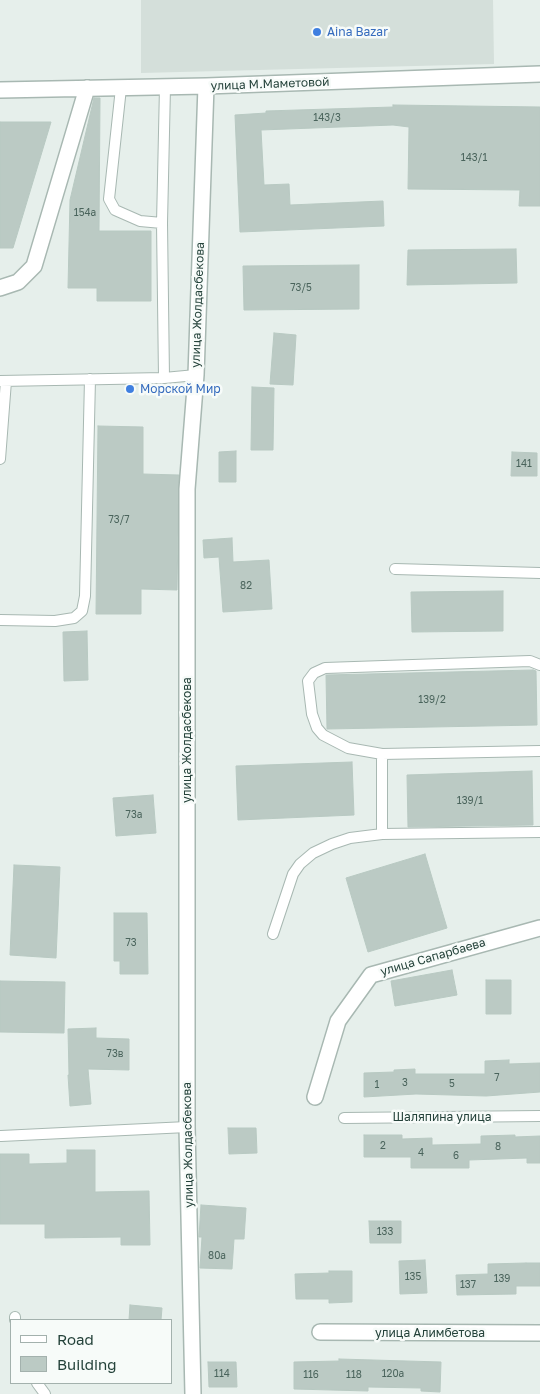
<!DOCTYPE html>
<meta charset="utf-8">
<style>
body{margin:0}
#map{position:relative;width:540px;height:1394px;overflow:hidden;background:#e6efeb;font-family:"Golos Text",sans-serif}
canvas{display:block}
.legend{position:absolute;left:10px;top:1319px;width:162px;height:65px;box-sizing:border-box;background:#f7fbf9;border:1px solid #a3b1ad;margin:0;padding:6px 9px;list-style:none;font-size:15px;color:#24423a}
.legend li{display:flex;align-items:center;gap:10px;height:25px}
.legend b{width:25px;border:1px solid #a3b1ad}
</style>
<div id="map">
<canvas width="540" height="1394"></canvas>
<ul class="legend">
<li><b style="height:6px;background:#fff"></b>Road</li>
<li><b style="height:14px;background:#bbcac4"></b>Building</li>
</ul>
</div>
<script>
const ctx = document.querySelector('canvas').getContext('2d');
ctx.lineJoin = 'round';
function fill(path, color) { ctx.fillStyle = color; ctx.fill(path, 'evenodd'); }
const shape = rows => new Path2D(rows.map(r => 'M' + r).join(''));
function strokePath(path, color, width, dash) { ctx.strokeStyle = color; ctx.lineWidth = width; ctx.lineCap = dash ? 'butt' : 'round'; ctx.setLineDash(dash || []); ctx.stroke(path); }
function label(font, color, halo, rows, align = 'center') {
  ctx.font = font + ' "Golos Text",sans-serif'; ctx.lineWidth = 5; ctx.setLineDash([]); ctx.textBaseline = 'middle'; ctx.strokeStyle = halo; ctx.fillStyle = color; for (const [text, x, y, turn = 0] of rows) {
    ctx.save(); ctx.translate(x, y); ctx.rotate((+turn || 0) * Math.PI / 180); ctx.textAlign = isNaN(turn) ? turn : align; if (halo) ctx.strokeText(text, 0, 0); ctx.fillText(text, 0, 0); ctx.restore();
  }
}
const built = shape([
 [141,0,493,0,494,64,141,73]
]);
const building = shape([
 [94,98,100,98,99,231,151,231,151,301,97,301,97,288,68,288,70,200,94,98],
 [393,105,540,107,540,206,519,206,520,190,408,189,409,127,393,125,261,130,264,185,289,184,290,205,383,201,384,226,240,232,235,115,266,113,266,111,393,107,393,105],
 [0,122,51,122,13,248,0,248,0,122],
 [516,249,517,283,407,285,408,250,516,249],
 [359,265,359,309,244,310,243,266,359,265],
 [274,333,296,335,293,385,270,384,274,333],
 [252,387,274,388,273,450,251,450,252,387],
 [98,426,143,427,143,474,179,475,177,590,141,589,141,614,96,614,98,426],
 [236,451,236,482,219,482,219,452,236,451],
 [512,452,537,453,537,476,511,476,512,452],
 [232,538,233,562,269,560,272,609,223,612,219,557,204,558,203,540,232,538],
 [503,591,503,631,412,632,411,592,503,591],
 [87,631,88,680,64,681,63,632,87,631],
 [533,670,536,671,537,725,327,729,326,675,533,670],
 [352,762,354,815,238,820,236,766,352,762],
 [532,771,533,825,408,827,407,775,532,771],
 [153,795,156,833,116,836,113,798,153,795],
 [425,854,447,928,368,952,346,878,425,854],
 [14,865,60,867,56,958,10,955,14,865],
 [114,913,147,913,148,974,120,974,120,961,114,961,114,913],
 [452,970,457,995,395,1006,391,981,452,970],
 [486,980,511,980,511,1014,486,1014,486,980],
 [0,981,65,982,64,1033,0,1032,0,981],
 [96,1028,96,1038,129,1039,129,1070,88,1069,91,1104,70,1106,68,1075,69,1075,68,1029,96,1028],
 [509,1060,509,1064,540,1063,540,1092,486,1096,416,1094,364,1097,364,1073,394,1072,394,1070,415,1069,415,1074,485,1074,485,1061,509,1060],
 [228,1128,256,1128,257,1153,229,1154,228,1128],
 [364,1135,402,1135,402,1139,432,1138,432,1145,481,1144,481,1136,515,1135,515,1137,540,1136,540,1163,527,1163,527,1158,469,1160,469,1168,411,1168,411,1157,364,1157,364,1135],
 [67,1150,95,1150,95,1192,149,1191,150,1245,121,1245,121,1237,45,1238,45,1224,0,1224,0,1154,29,1154,29,1164,67,1163,67,1150],
 [201,1205,246,1208,244,1239,234,1239,232,1269,200,1268,202,1237,199,1237,201,1205],
 [369,1221,401,1221,401,1243,370,1243,369,1221],
 [425,1260,427,1293,400,1294,399,1261,425,1260],
 [526,1263,540,1263,540,1286,516,1286,516,1294,457,1295,456,1275,488,1274,488,1264,526,1263],
 [329,1271,352,1271,352,1302,329,1303,329,1299,296,1299,295,1274,329,1273,329,1271],
 [130,1305,162,1308,161,1320,129,1320,130,1305],
 [339,1359,441,1362,440,1392,421,1391,421,1388,368,1387,368,1391,294,1389,294,1362,339,1361,339,1359],
 [208,1362,236,1362,237,1387,209,1387,208,1362]
]);
const service = shape([
 [121,88,109,199,115,210,140,221,162,223,165,87],
 [164,378,196,375],
 [0,381,164,378,162,223],
 [0,459,6,381],
 [395,569,540,573],
 [0,620,55,621,74,618,82,611,85,596,90,379],
 [540,665,530,661,325,668,314,673,308,681,312,714,317,728,323,735,348,748,382,754,540,751],
 [382,834,382,754],
 [273,934,293,874,300,864,313,853,332,844,350,838,382,834,540,832],
 [344,1118,540,1116],
 [1,1136,187,1127],
 [15,1317,15,1320],
 [37,1383,45,1394]
]);
const minor = shape([
 [0,90,206,86,540,74],
 [0,288,18,282,34,266,87,88],
 [315,1097,338,1021,371,975,540,928],
 [320,1332,540,1333],
 [193,1394,187,1127,187,489,196,375,206,86]
]);
const markers = [
 [317,32,5,"#3f7fe0"],
 [130,389,5,"#3f7fe0"]
];
const numberNames = [
 ["143/3",327,118],
 ["143/1",474,158],
 ["154а",85,213],
 ["73/5",301,288],
 ["141",524,464],
 ["73/7",119,520],
 ["82",246,586],
 ["139/2",432,700],
 ["139/1",470,801],
 ["73а",134,815],
 ["73",131,943],
 ["73в",115,1054],
 ["7",497,1078],
 ["3",405,1083],
 ["5",452,1084],
 ["1",377,1085],
 ["2",383,1146],
 ["8",498,1147],
 ["4",421,1153],
 ["6",456,1156],
 ["133",385,1232],
 ["80а",217,1256],
 ["135",413,1277],
 ["139",502,1279],
 ["137",468,1285],
 ["114",222,1374],
 ["120а",393,1374],
 ["116",311,1375],
 ["118",354,1375]
];
const shopNames = [
 ["Aina Bazar",327,32],
 ["Морской Мир",140,389]
];
const streetNames = [
 ["улица М.Маметовой",270,84,-2],
 ["улица Жолдасбекова",198,305,-88],
 ["улица Жолдасбекова",187,740,-90],
 ["улица Сапарбаева",433,957,-16],
 ["Шаляпина улица",442,1117],
 ["улица Жолдасбекова",188,1145,-91],
 ["улица Алимбетова",430,1333]
];
fill(built, '#d4dfda');
fill(building, '#bbcac4');
strokePath(building, '#b8c9c2', 1);
strokePath(service, '#a8b8b2', 12);
strokePath(minor, '#a8b8b2', 18);
strokePath(service, '#fff', 10);
strokePath(minor, '#fff', 15);
for (const [x, y, r, color] of markers) { const dot = new Path2D(); dot.arc(x, y, r, 0, 2 * Math.PI); ctx.fillStyle = color; ctx.fill(dot); strokePath(dot, '#f7fbf9', 2); }
label('10px', '#4a645c', null, numberNames);
label('12px', '#366cbe', '#f7fbf9', shopNames, 'left');
label('12px', '#24423a', '#f7fbf9', streetNames);
</script>
